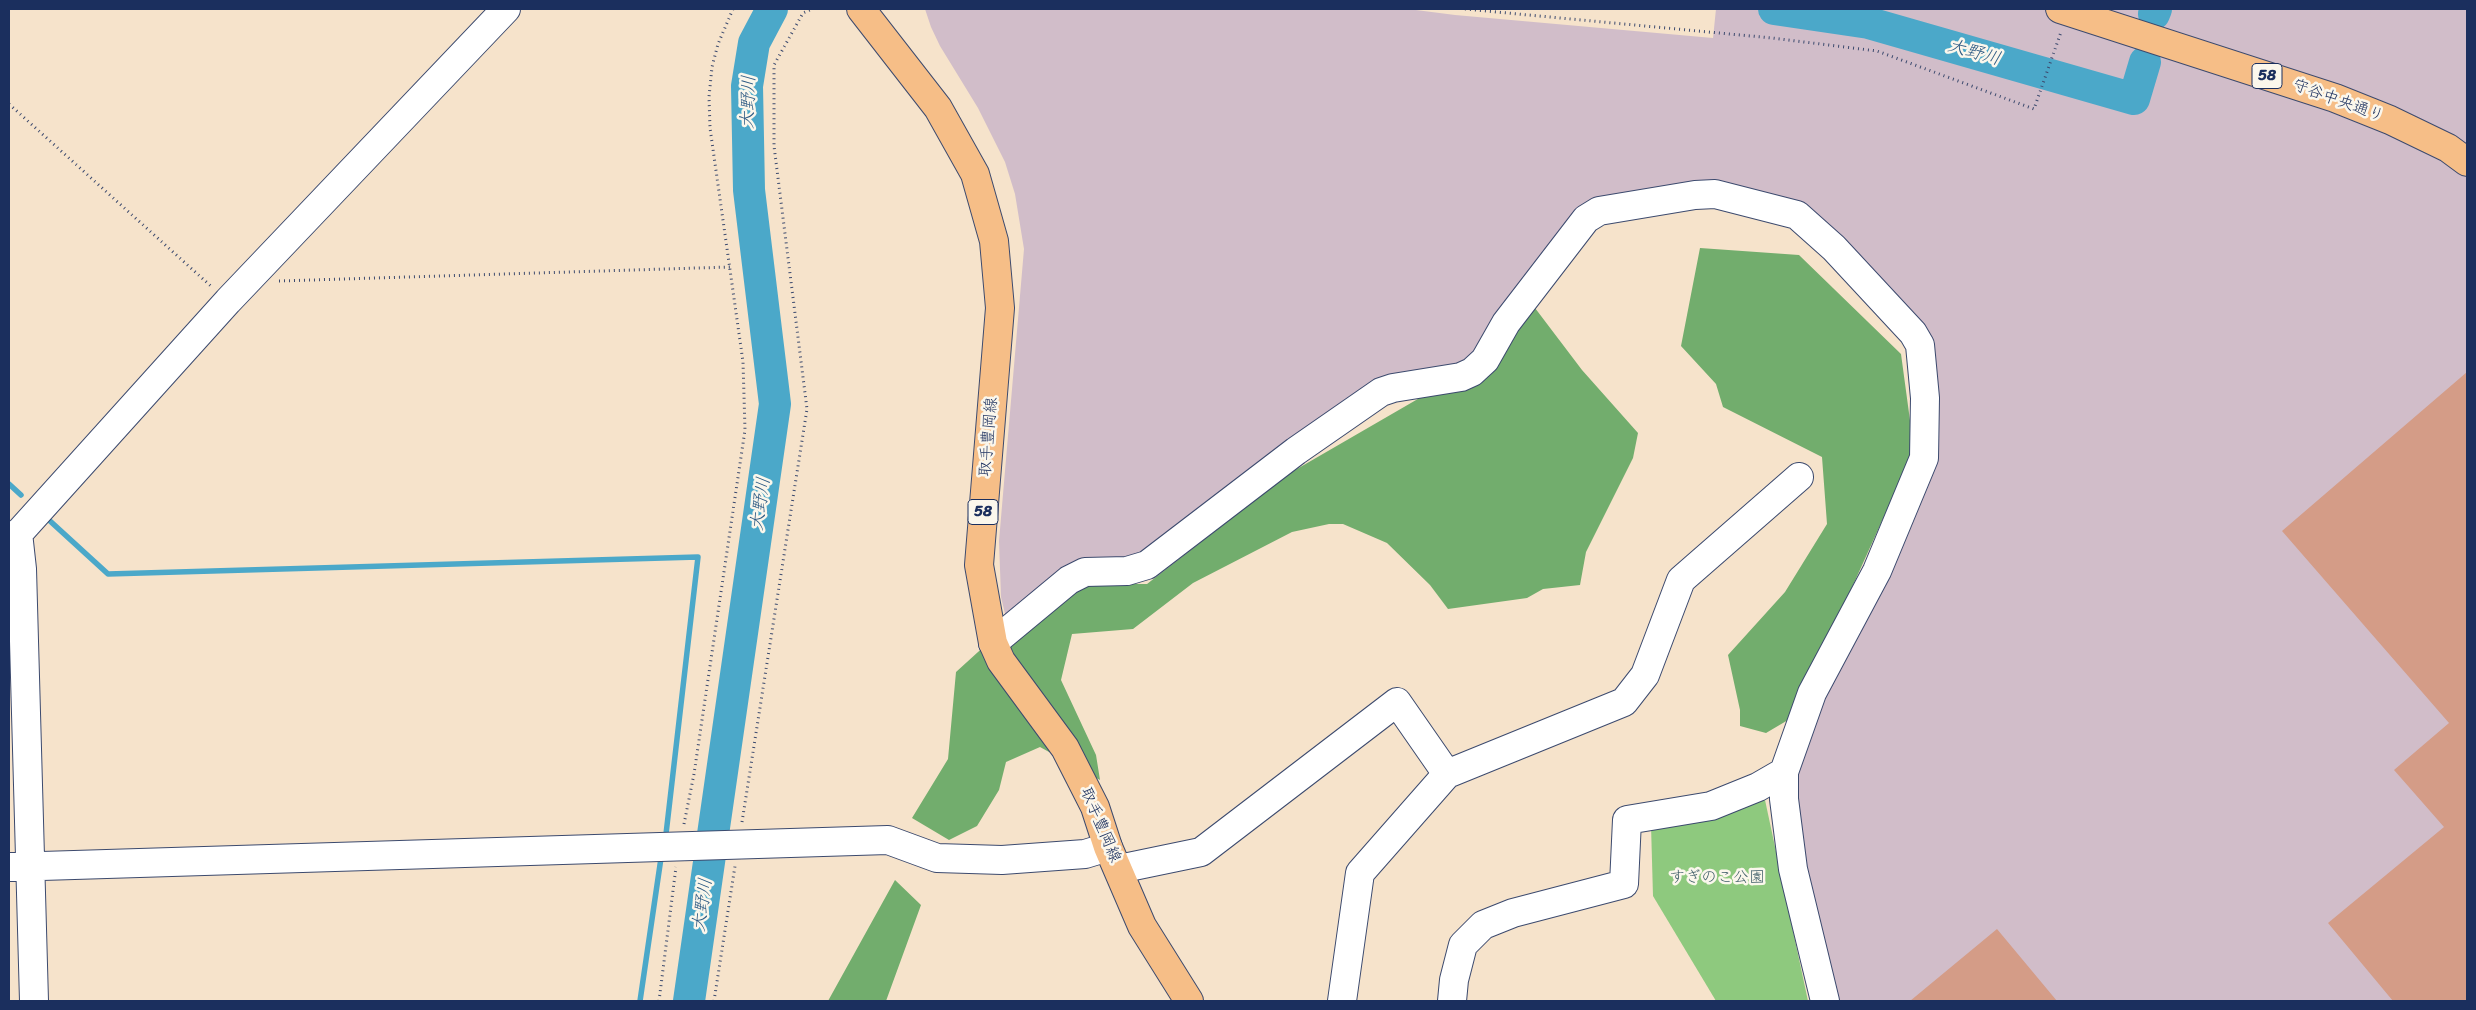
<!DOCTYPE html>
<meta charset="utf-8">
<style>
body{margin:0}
#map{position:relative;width:2476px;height:1010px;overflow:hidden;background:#f6e3cb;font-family:Sriracha,sans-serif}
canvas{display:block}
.frame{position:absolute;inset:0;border:10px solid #1b2f5e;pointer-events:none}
</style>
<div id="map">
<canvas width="2476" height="1010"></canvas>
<div class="frame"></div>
</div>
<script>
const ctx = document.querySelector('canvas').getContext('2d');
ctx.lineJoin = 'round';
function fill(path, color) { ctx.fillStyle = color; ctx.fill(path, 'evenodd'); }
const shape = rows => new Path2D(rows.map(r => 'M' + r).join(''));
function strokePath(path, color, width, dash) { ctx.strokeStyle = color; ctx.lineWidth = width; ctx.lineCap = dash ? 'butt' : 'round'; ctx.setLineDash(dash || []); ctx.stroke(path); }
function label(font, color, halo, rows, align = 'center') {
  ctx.font = font + ' Sriracha,"Klee One",sans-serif'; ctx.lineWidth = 5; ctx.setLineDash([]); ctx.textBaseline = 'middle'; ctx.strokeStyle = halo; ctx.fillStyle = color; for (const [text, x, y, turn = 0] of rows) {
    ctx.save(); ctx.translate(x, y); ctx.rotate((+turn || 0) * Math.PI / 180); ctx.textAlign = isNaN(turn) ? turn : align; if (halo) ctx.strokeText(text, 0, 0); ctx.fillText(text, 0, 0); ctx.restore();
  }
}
const industrial = shape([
 [925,9,1408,9,1455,15,1713,38,1716,9,2467,9,2467,1001,1835,1001,1799,850,1795,804,1797,778,1803,749,1826,688,1884,578,1935,362,1805,206,1590,203,1476,353,1463,367,1390,379,1142,556,1006,618,1001,597,999,541,1024,249,1015,194,1005,162,978,108,940,46,931,27]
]);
const green = shape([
 [1765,800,1808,1001,1716,1001,1653,896,1651,825]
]);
const forest = shape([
 [1700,248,1799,255,1901,354,1914,450,1826,645,1788,720,1766,733,1740,726,1740,710,1728,655,1785,592,1827,524,1822,457,1723,407,1716,384,1681,346],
 [1535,308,1582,370,1638,433,1633,458,1586,552,1580,585,1543,589,1527,598,1448,609,1430,585,1387,543,1343,524,1329,524,1292,532,1193,583,1133,629,1072,634,1061,680,1096,755,1100,780,1040,747,1006,762,999,790,977,826,949,840,912,818,948,759,956,672,1011,622,1088,584,1147,584,1290,473,1461,374],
 [895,880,921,905,886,1001,828,1001]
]);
const stream = shape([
 [9,484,21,495],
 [50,521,108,574,698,557,666,834],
 [640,1001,661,858]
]);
const river = shape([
 [1774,9,1869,23,2134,99,2145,62],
 [2154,14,2156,9],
 [689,1001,775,404,749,190,747,86,754,43,772,9]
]);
const building = shape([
 [2467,372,2467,1001,2393,1001,2328,923,2444,827,2394,770,2449,723,2282,531],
 [1997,929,2057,1001,1910,1001]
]);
const path = shape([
 [1465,9,1772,38,1877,51,2034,109,2061,32],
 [9,104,213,288],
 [279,281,730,267],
 [742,822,807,409,774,146,774,65,803,13,812,9],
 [684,824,694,774,745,430,743,362,710,128,709,97,712,67,718,44,733,9],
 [659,1001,676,867],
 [714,1001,735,866]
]);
const minor = shape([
 [18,533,22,569,34,1001],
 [9,544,228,301,506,9],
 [993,643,1069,580,1085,572,1127,571,1147,565,1296,451,1381,392,1393,388,1461,377,1472,372,1485,360,1506,323,1586,219,1599,211,1695,195,1715,194,1797,215,1834,248,1913,333,1920,345,1925,398,1924,458,1877,571,1812,693,1784,772,1784,799,1793,869,1825,1001],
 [9,867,888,840,937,858,1002,860,1085,854,1108,847],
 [1119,869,1201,852,1397,702,1447,774],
 [1342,1001,1360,873,1447,774,1624,702,1645,675,1681,580,1799,477],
 [1452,1001,1454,980,1463,945,1483,925,1513,913,1624,884,1627,820,1711,806,1758,787,1784,772]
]);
const major = shape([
 [861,9,938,108,975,174,994,241,1000,308,979,565,993,643,1001,661,1065,748,1095,807,1108,847,1142,926,1189,1001],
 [2060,9,2335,98,2390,120,2448,148,2467,162]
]);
const shields = [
 [2267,76,30],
 [983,512,30]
];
const shieldNames = [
 ["58",2267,76],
 ["58",983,512]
];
const streetNames = [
 ["守谷中央通り",2338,101,20],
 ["取手豊岡線",989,437,-85],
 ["取手豊岡線",1100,825,67]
];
const parkNames = [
 ["すぎのこ公園",1717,878]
];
const waterNames = [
 ["大野川",1974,53,16],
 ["大野川",749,102,-88],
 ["大野川",761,504,-82],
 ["大野川",703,905,-82]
];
fill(industrial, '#d1bdc9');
fill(green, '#8ec97e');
fill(forest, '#72ad6d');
strokePath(stream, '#4ba8c9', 5.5);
strokePath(river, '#4ba8c9', 32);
fill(building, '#d49c87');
strokePath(minor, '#3c4a6e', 30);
strokePath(major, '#3c4a6e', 30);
strokePath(path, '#3c4a6e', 3, [1, 4]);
strokePath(minor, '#fff', 28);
strokePath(major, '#f6be87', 28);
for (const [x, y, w] of shields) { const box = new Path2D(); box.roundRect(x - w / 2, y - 12.5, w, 25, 4); ctx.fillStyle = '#fbf7ec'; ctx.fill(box); strokePath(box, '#1b2f5e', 1); }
label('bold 15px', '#1b2f5e', null, shieldNames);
label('16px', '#1b2f5e', '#fbf7ec', streetNames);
label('16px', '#3e5d68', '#fbf7ec', parkNames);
label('italic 18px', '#2c5983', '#fbf7ec', waterNames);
</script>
